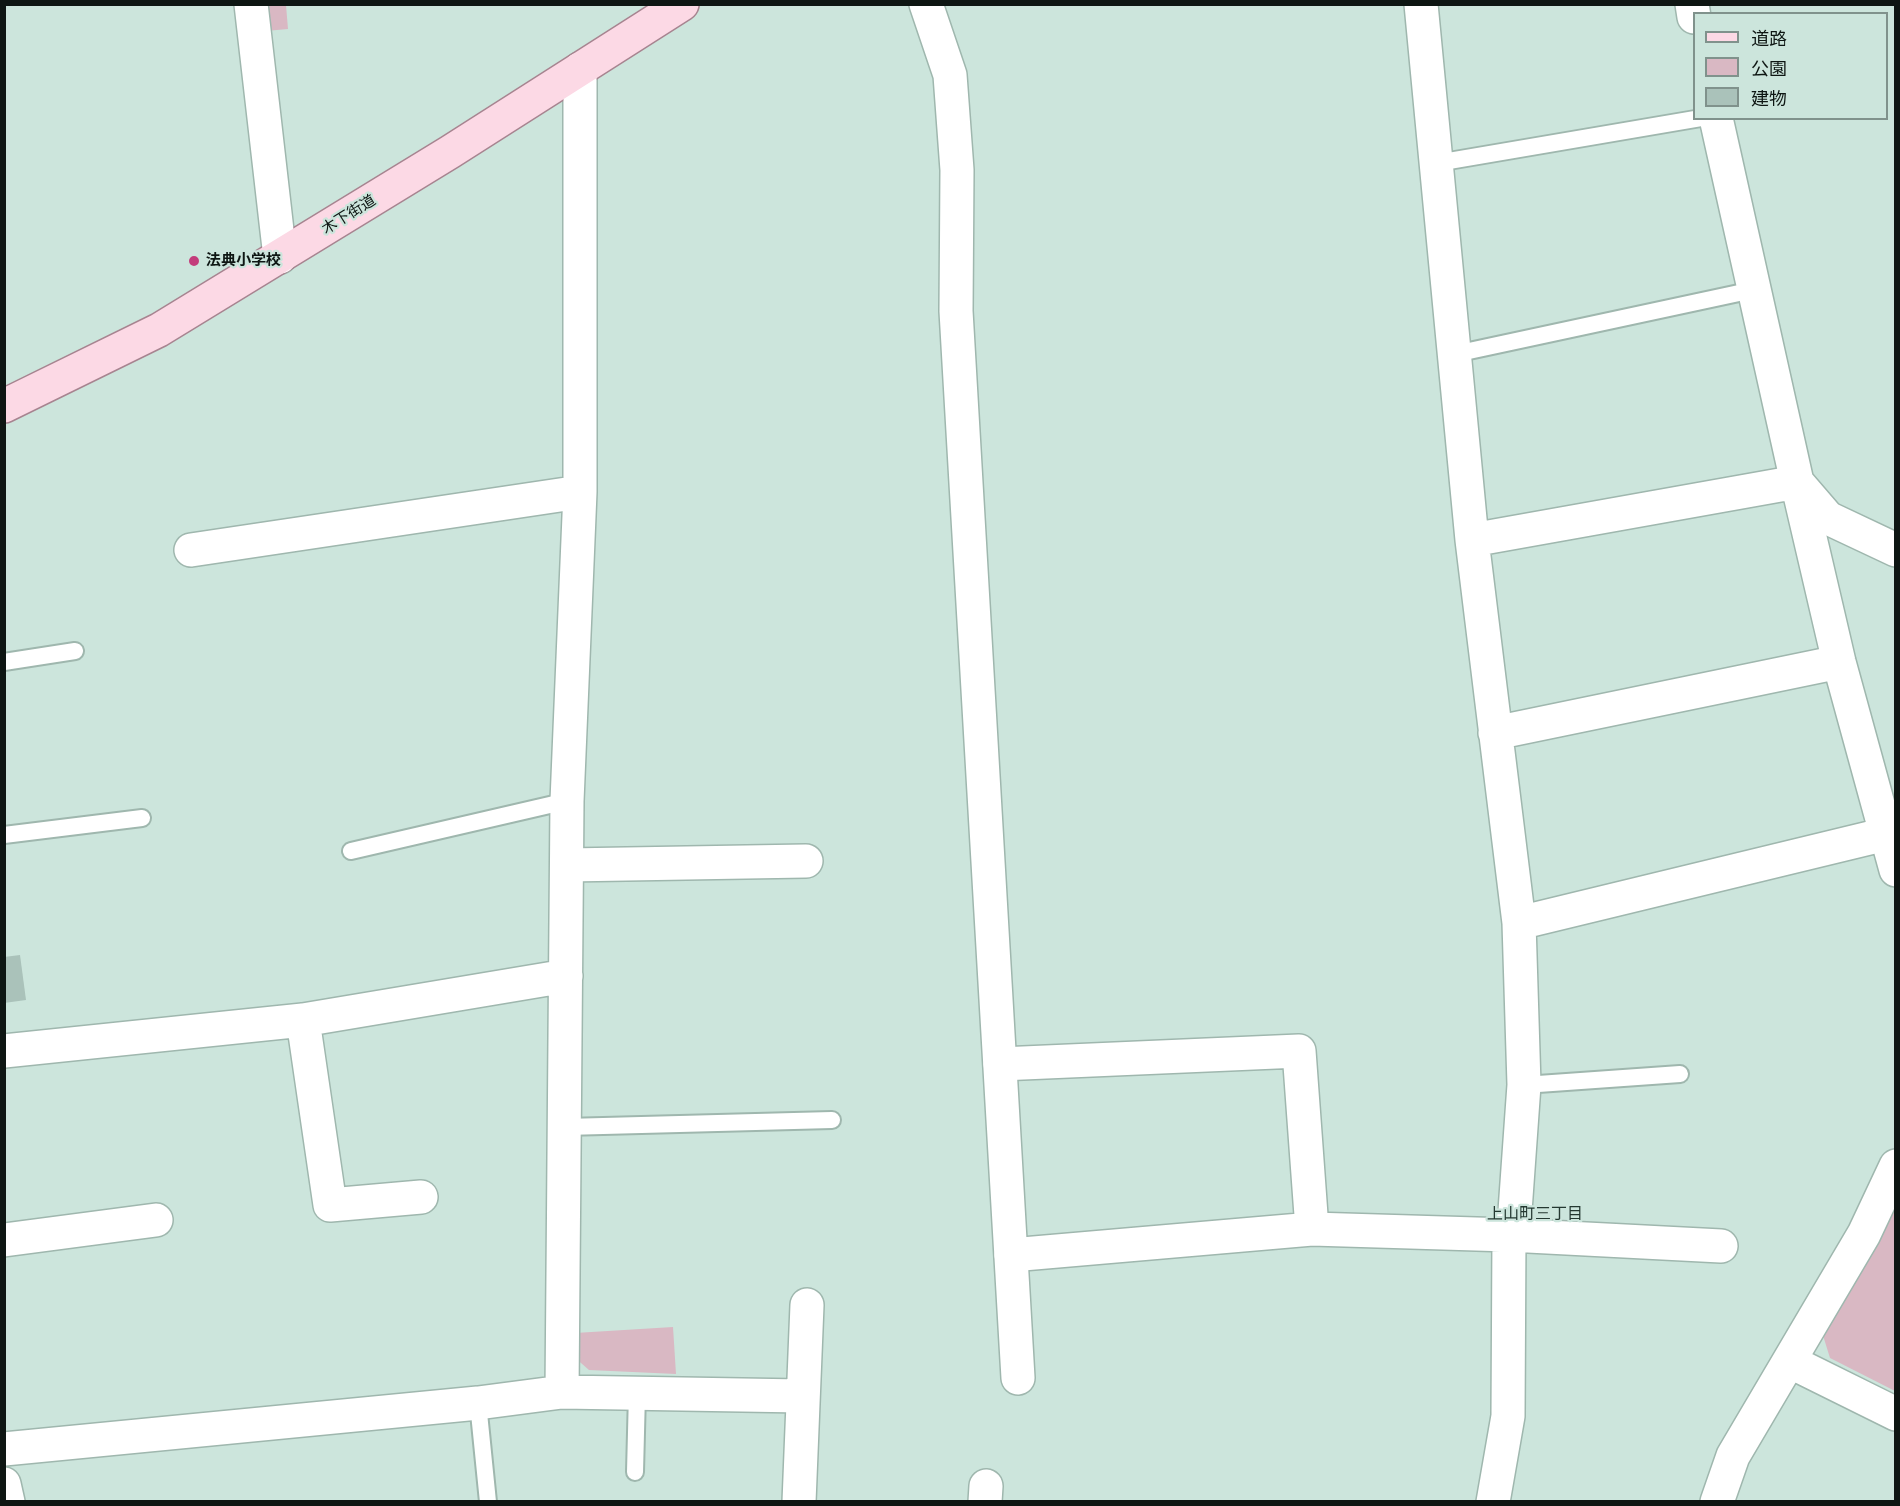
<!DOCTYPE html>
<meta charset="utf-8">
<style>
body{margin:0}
#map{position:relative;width:1900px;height:1506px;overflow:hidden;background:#cce5dc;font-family:"Open Sans","Noto Sans JP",sans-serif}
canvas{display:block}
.frame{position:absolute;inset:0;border:6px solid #0e1613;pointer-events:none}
.legend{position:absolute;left:1693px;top:12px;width:195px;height:108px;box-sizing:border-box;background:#cce5dc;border:2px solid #80928c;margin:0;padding:8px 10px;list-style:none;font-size:18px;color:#0e1613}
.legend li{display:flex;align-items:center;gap:12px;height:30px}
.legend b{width:30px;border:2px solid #80928c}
</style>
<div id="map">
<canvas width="1900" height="1506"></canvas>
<div class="frame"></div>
<ul class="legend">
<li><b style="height:8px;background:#fcd9e5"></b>道路</li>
<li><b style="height:16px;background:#d9b8c3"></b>公園</li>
<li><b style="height:16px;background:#aac2ba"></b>建物</li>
</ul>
</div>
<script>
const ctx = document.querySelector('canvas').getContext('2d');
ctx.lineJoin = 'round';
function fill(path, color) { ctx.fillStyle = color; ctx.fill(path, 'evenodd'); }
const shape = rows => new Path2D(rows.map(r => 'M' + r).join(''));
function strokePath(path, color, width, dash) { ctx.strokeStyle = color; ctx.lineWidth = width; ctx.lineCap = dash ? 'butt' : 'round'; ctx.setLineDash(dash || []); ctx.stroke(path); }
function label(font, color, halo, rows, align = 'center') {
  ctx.font = font + ' "Open Sans","Noto Sans JP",sans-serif'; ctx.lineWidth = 4.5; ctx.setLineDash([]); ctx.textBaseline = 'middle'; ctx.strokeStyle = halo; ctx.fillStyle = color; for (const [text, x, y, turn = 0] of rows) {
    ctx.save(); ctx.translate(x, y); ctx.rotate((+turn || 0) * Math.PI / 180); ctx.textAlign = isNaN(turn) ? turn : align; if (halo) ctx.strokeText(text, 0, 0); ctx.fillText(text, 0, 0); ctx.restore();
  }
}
const green = shape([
 [263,5,286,5,288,29,266,31],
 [1895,1203,1895,1391,1830,1358,1821,1329],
 [673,1327,676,1374,589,1370,573,1356,575,1333]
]);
const building = shape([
 [20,955,26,1000,4,1003,4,957]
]);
const lane = shape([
 [1437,163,1701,118],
 [1455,354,1753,290],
 [4,662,75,651],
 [4,835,142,818],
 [351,851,567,801],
 [1524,1085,1680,1074],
 [565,1127,832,1120],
 [478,1403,488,1502],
 [635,1472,637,1393]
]);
const street = shape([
 [251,4,280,257],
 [1472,540,1797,482,1839,662,1896,870],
 [191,550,580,492],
 [1495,733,1839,662],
 [567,865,806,861],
 [1519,923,1886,834,1896,827],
 [303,1020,330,1205,421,1197],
 [4,1051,303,1020,566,976],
 [1000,1064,1299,1051,1312,1229],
 [4,1240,156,1220],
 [1011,1255,1312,1229,1509,1235,1515,1211,1524,1085,1519,923,1472,540,1421,4],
 [1789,1361,1896,1414],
 [562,1392,802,1396],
 [4,1449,478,1403,562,1392,567,801,580,492,580,69],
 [4,1484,8,1502],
 [799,1502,807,1305],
 [985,1502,986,1486],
 [1493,1502,1508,1416,1509,1235,1721,1246],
 [1717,1502,1733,1456,1864,1234,1896,1166]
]);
const secondary = shape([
 [926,4,950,75,957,170,956,311,1018,1378],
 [1692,4,1694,17],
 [1716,118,1797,482,1828,518,1896,550]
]);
const primary = shape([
 [4,406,159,330,450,152,682,4]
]);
const markers = [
 [194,261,6,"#c33c7b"]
];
const streetNames = [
 ["木下街道",349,215,-32]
];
const poiNames = [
 ["法典小学校",206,261]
];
const neighbourhoodNames = [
 ["上山町三丁目",1535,1214]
];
fill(green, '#d9b8c3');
fill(building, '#aac2ba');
strokePath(lane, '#9fb7ae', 20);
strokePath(street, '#9fb7ae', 36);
strokePath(secondary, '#9fb7ae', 36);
strokePath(primary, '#a78490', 36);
strokePath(lane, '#fff', 16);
strokePath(street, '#fff', 33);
strokePath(secondary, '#fff', 33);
strokePath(primary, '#fcd9e5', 33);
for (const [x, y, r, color] of markers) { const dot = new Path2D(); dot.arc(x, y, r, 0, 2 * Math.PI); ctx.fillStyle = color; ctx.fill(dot); strokePath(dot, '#cce5dc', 2); }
label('15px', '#0e1613', '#cce5dc', streetNames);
label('bold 15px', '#0e1613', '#cce5dc', poiNames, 'left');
label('16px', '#243831', '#cce5dc', neighbourhoodNames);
</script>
